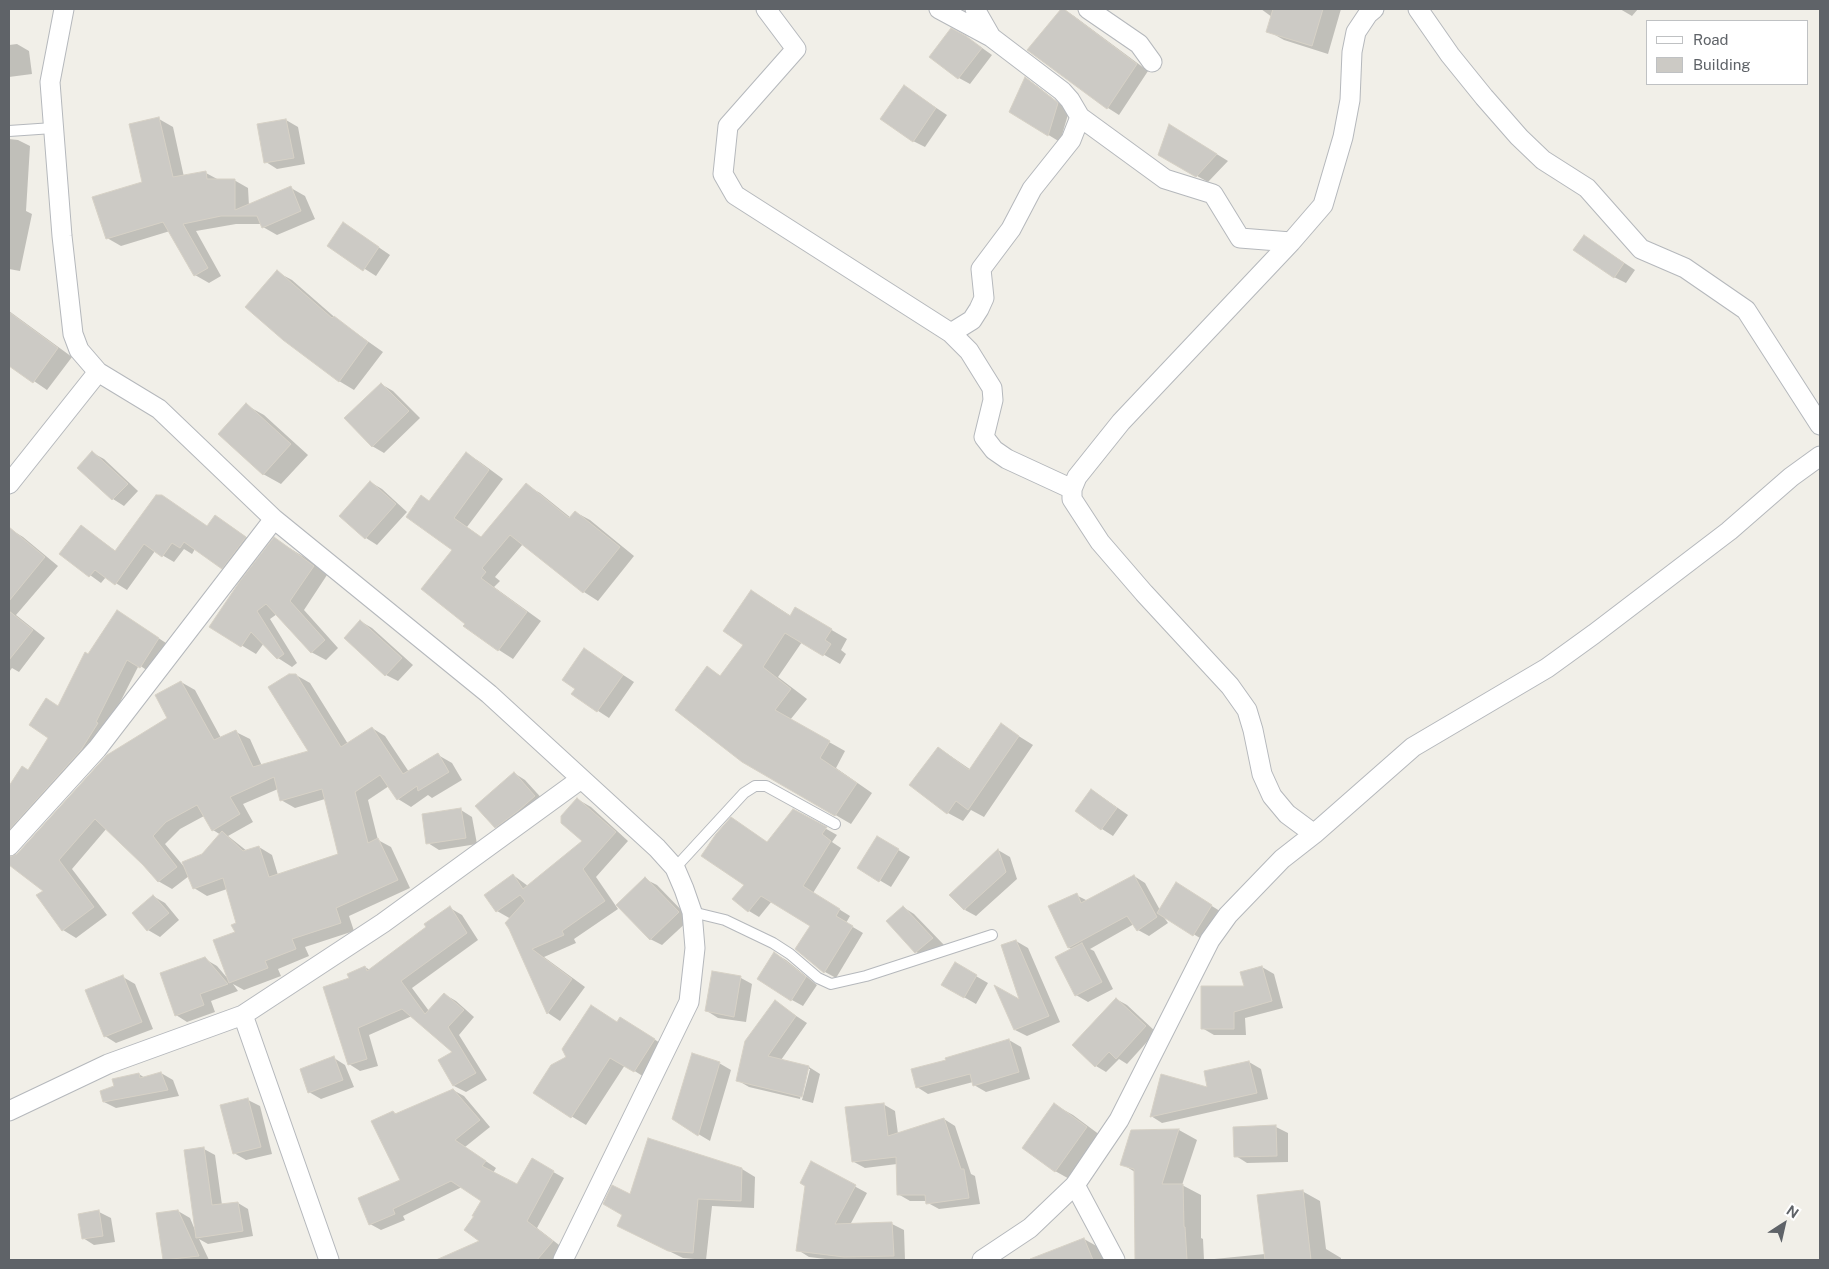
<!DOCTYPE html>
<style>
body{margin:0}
#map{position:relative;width:1829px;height:1269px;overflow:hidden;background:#f1efe8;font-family:"Public Sans",sans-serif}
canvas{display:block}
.frame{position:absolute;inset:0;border:10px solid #5f6368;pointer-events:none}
.legend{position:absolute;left:1646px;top:20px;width:162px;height:65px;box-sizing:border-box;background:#fff;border:1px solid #bfc1c3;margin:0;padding:6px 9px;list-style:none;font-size:15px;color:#5f6368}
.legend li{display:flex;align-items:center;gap:10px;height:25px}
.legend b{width:25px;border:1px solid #bfc1c3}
.north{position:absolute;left:1759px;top:1199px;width:50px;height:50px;-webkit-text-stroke:4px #fff;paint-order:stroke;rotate:35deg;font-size:14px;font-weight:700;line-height:20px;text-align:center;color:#5f6368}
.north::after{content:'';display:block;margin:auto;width:18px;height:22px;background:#5f6368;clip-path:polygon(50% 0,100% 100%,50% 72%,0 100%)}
</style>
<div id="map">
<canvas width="1829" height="1269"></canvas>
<div class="frame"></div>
<ul class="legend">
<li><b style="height:6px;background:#fff"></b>Road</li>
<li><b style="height:14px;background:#cccac5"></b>Building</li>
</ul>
<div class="north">N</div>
</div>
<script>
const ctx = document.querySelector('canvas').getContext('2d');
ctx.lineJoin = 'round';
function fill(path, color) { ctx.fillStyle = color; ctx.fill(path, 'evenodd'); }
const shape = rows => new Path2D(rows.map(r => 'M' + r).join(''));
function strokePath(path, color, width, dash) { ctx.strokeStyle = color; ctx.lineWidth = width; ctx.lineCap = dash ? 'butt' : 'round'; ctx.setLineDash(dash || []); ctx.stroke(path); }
const shadow = shape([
 [1063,9,1074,16,1148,71,1119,115,1108,108,1029,50],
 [1261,9,1341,9,1328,54,1284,40,1268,31,1272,17],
 [1620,9,1638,9,1632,16],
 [951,30,978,45,992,55,970,84,959,78],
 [17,44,29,51,32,74,9,77,9,45],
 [1026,79,1037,86,1069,111,1060,142,1011,112],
 [905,87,947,115,925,147,913,141],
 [159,119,173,127,184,177,206,173,219,180,234,180,248,188,249,206,291,188,305,196,315,219,277,235,263,227,262,224,236,224,196,231,221,276,209,283,195,275,170,231,121,246,107,238,143,183],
 [286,120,298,127,305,164,277,169,266,162],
 [1181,132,1228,161,1208,182,1159,155],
 [9,139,18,140,30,146,26,211,32,214,20,271,9,269],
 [355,231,390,255,376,276,329,246],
 [1584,236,1635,270,1626,283,1614,277],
 [277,272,292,280,339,321,383,352,354,390,339,381],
 [9,311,72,357,47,390,9,364],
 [381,384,393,391,420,418,384,453,372,446],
 [246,405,264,415,308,455,281,484,263,474],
 [93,453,104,459,138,491,124,506,113,499],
 [466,453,480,462,503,479,467,527,482,538,526,485,540,493,571,518,575,512,590,520,634,556,598,601,584,592,523,544,495,577,500,581,494,587,541,621,513,659,499,650,465,626,466,624,454,550,430,502],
 [370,482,382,489,407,512,377,545,366,538],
 [162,496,208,527,226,523,256,544,234,574,195,549,192,554,184,549,174,562,155,551,127,590,106,577,101,583,61,554,82,527,117,552],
 [10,529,23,537,58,566,16,615,45,638,19,672,12,668,9,672],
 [275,539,312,562,327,575,304,610,338,648,326,660,311,652,277,614,270,619,297,663,292,667,278,658,264,643,256,654,211,627],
 [752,591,791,616,796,609,847,639,841,650,846,654,840,664,802,642,778,677,807,699,790,720,845,751,836,768,872,793,851,824,743,761,707,668,721,676,745,645],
 [128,618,169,645,151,673,139,665,106,730,9,849,9,789,22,768,29,771,50,737,89,655],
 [360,621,372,628,413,665,398,681,386,675],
 [585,650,634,682,609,718,572,694,576,688],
 [296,675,310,683,348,744,372,728,385,736,409,772,438,755,452,763,462,780,432,798,428,795,411,807,398,799,389,786,368,800,378,840,391,847,410,888,349,916,354,931,305,947,309,956,278,969,281,976,244,990,233,984,238,991,211,1001,215,1012,187,1022,176,1015,205,959,217,966,228,979,238,923,227,889,207,896,194,888,189,876,172,889,158,881,144,864,107,828,72,869,107,915,76,938,63,930,45,891,9,863,9,858,18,855,169,719,181,682,195,690,221,738,236,732,250,739,262,766,310,752],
 [278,789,281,800,295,808,325,799,339,854,278,875,272,855,259,847,247,851,228,836,253,822,243,804],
 [204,816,213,830,221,835,202,856,186,869,165,844,180,829],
 [1001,725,1033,745,984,817,971,810,963,821,948,813,939,748,971,770],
 [514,773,525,780,546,803,507,834,496,827],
 [1092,790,1128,815,1113,836,1102,829],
 [577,799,591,807,628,841,596,877,618,909,574,939,576,943,544,957,585,987,560,1021,548,1013,511,919,497,911,513,875,528,886,584,841],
 [461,810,472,817,477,844,439,850,428,843],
 [793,810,837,835,832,842,841,848,813,893,850,916,846,923,863,933,836,978,825,972,797,949,812,926,772,901,759,917,749,911,742,825,768,843],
 [877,837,910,857,891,887,859,868],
 [998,850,1010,857,1017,879,976,916,965,910],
 [1134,876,1145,883,1160,910,1188,891,1223,913,1205,941,1163,916,1168,923,1149,936,1138,930,1134,924,1090,949,1094,951,1113,989,1088,1002,1076,995,1072,949,1069,948,1050,907,1076,895,1088,901],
 [645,879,657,885,690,919,662,945,650,939],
 [153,896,165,903,179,920,160,937,148,930],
 [903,907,914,914,944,945,928,958,916,952],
 [450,908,462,915,478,940,412,988,429,1011,444,994,456,1001,474,1017,459,1035,487,1080,466,1092,454,1086,440,1061,454,1053,412,1016,369,1035,378,1066,360,1071,349,1064,351,979,365,967,370,970,428,927],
 [1016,941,1028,948,1060,1022,1027,1036,1015,1030,1021,1002],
 [774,953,786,960,817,985,803,1006,792,1000],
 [955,964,988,983,976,1004,943,985],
 [1262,967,1274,974,1283,1008,1245,1018,1246,1035,1214,1035,1202,1028,1246,987],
 [713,973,741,978,752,984,746,1022,718,1018,707,1011],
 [123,977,135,984,153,1029,116,1043,105,1036],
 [1116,999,1127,1005,1156,1032,1127,1064,1119,1059,1106,1072,1096,1066,1073,1045],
 [775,1002,807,1023,781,1060,809,1067,820,1074,813,1103,802,1100,810,1069,807,1069,800,1099,749,1087,737,1080],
 [618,1023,635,1027,668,1048,649,1080,625,1065,586,1125,571,1116,567,1058],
 [1009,1040,1021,1047,1030,1079,986,1092,974,1085,973,1082,928,1094,917,1087,947,1061],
 [334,1058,345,1065,354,1087,321,1099,309,1092],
 [1249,1062,1261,1069,1268,1099,1162,1123,1151,1116,1209,1089],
 [719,1063,731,1070,710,1141,673,1119],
 [161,1073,173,1080,179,1096,116,1108,104,1102,139,1074,145,1078],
 [453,1090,464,1096,490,1127,465,1147,496,1168,493,1173,518,1186,532,1160,564,1178,537,1228,563,1248,553,1260,439,1260,482,1241,476,1216,483,1201,462,1187,403,1216,405,1220,381,1230,370,1224,402,1180,393,1112,397,1114],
 [248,1100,260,1106,272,1154,246,1160,234,1153],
 [883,1104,895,1111,898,1134,944,1119,955,1126,971,1174,975,1176,980,1204,939,1209,928,1203,927,1201,910,1201,898,1194,897,1164,865,1168,854,1162],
 [1055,1105,1073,1115,1104,1138,1073,1181,1055,1171],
 [1276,1127,1288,1133,1288,1162,1247,1163,1236,1156],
 [1179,1130,1197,1140,1182,1185,1201,1195,1201,1238,1203,1239,1204,1260,1265,1254,1302,1191,1320,1201,1326,1249,1341,1258,1341,1260,1137,1260,1135,1172,1122,1164,1132,1132],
 [204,1149,215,1155,222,1205,238,1203,248,1209,253,1236,208,1244,199,1239,209,1260,165,1260,157,1214,178,1211,190,1218,195,1230],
 [812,1163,867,1193,850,1225,892,1224,904,1230,905,1260,834,1260,809,1257,798,1250],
 [742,1169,755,1177,754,1208,712,1206,706,1260,683,1258,618,1226,631,1196],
 [99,1212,111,1218,115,1242,94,1245,83,1238,79,1215],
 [1084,1239,1100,1248,1105,1260,1040,1260,1065,1247]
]);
const building = shape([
 [1061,9,1064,9,1137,64,1107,109,1027,50,1061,9],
 [1273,9,1323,9,1312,46,1266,32,1273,9],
 [951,28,966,36,982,48,958,79,929,57,951,28],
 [1025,77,1058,103,1048,136,1009,112,1025,77],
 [904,85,936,108,913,142,880,119,904,85],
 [159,117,173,177,206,171,207,179,235,179,235,210,291,186,301,211,262,228,257,216,221,216,183,224,208,268,194,276,163,222,106,239,92,197,142,182,129,124,159,117],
 [286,119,294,158,264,163,257,124,286,119],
 [1169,124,1217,154,1196,177,1158,155,1169,124],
 [343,222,379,247,363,271,327,246,343,222],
 [1584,235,1624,263,1614,278,1573,250,1584,235],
 [277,270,332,318,334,316,368,342,339,382,283,340,245,307,277,270],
 [9,312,58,348,33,383,9,366,9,312],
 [381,383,409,411,372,447,344,418,381,383],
 [246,403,291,444,263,475,218,434,246,403],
 [92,451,128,484,112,500,77,468,92,451],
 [466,452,489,470,454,518,481,537,526,483,569,518,575,511,620,547,583,593,510,535,482,568,486,572,481,578,527,612,498,651,463,626,465,624,421,589,452,550,406,517,421,495,429,501,466,452],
 [370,481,396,504,365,539,339,516,370,481],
 [156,495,162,495,207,526,215,515,246,537,222,569,184,542,180,548,172,543,162,557,144,544,115,585,95,570,89,577,59,554,81,525,115,551,156,495],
 [9,527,45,557,9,601,9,527],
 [274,537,314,566,290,601,325,640,311,653,266,604,257,611,284,654,277,659,251,632,241,647,209,627,240,581,274,537],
 [751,590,790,616,795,607,832,629,825,640,831,644,823,656,785,633,763,667,791,689,775,710,830,741,820,758,857,783,835,816,742,762,675,710,707,666,720,676,743,645,723,631,751,590],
 [117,610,159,638,140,668,127,660,96,722,98,723,81,750,9,830,9,786,22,766,28,770,48,738,29,725,46,698,58,706,85,652,88,654,117,610],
 [9,611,33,630,9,660,9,611],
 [360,620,402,658,385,676,344,638,360,620],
 [584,648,623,675,597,712,571,694,575,689,562,680,584,648],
 [289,674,296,674,341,747,372,727,403,774,438,753,449,772,418,791,417,786,397,800,380,775,355,792,368,843,378,838,398,880,336,908,341,923,292,939,296,949,265,961,268,968,229,983,213,940,235,932,231,925,236,923,223,878,193,889,182,862,202,854,222,831,243,851,259,846,269,877,338,854,322,789,280,801,274,777,230,797,240,814,212,831,197,805,166,822,153,836,177,867,158,882,143,865,95,819,59,860,94,907,62,931,36,895,43,891,9,865,9,857,17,854,107,755,167,718,155,695,181,681,214,740,236,730,253,767,308,751,268,687,289,674],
 [1001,723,1019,736,968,810,956,801,947,814,909,785,938,747,969,770,1001,723],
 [514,772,535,796,518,811,495,828,475,806,514,772],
 [1091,789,1117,808,1101,830,1075,811,1091,789],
 [577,798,616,832,583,869,605,901,562,931,564,935,532,949,572,979,547,1014,509,929,505,923,525,901,520,895,496,912,484,895,513,874,523,889,582,841,561,823,561,816,577,798],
 [461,808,466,838,426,844,422,814,461,808],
 [793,809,827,827,822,834,831,841,803,886,840,909,836,916,853,926,824,973,795,949,810,926,761,896,748,912,732,899,744,885,701,856,716,834,731,817,767,842,793,809],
 [877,836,899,849,879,882,857,868,877,836],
 [998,849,1006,872,964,910,949,895,998,849],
 [1134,875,1157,917,1137,931,1127,916,1068,948,1048,906,1077,893,1081,903,1134,875],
 [645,877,679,912,650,940,616,905,645,877],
 [1176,882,1212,905,1193,936,1157,913,1176,882],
 [153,895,169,913,147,931,132,913,153,895],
 [450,906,467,933,401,981,425,1014,444,993,464,1010,448,1027,476,1073,453,1086,438,1060,452,1052,402,1009,358,1028,367,1059,348,1065,323,987,349,978,347,974,365,966,367,971,426,927,424,924,450,906],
 [903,906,933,938,915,953,886,921,903,906],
 [1016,940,1049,1016,1014,1030,994,985,1019,999,1001,945,1016,940],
 [1082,943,1102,982,1075,996,1055,957,1082,943],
 [774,952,806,977,791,1001,757,979,774,952],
 [205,957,228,984,200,994,204,1005,175,1016,160,973,205,957],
 [955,962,977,975,964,998,941,985,955,962],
 [1262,966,1272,1001,1234,1012,1234,1029,1201,1029,1201,986,1244,986,1240,972,1262,966],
 [712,971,741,976,734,1017,705,1011,712,971],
 [123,975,142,1022,104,1037,85,990,123,975],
 [1116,998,1146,1026,1116,1059,1109,1052,1095,1067,1072,1045,1116,998],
 [775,1000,796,1016,768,1056,809,1066,802,1097,736,1081,745,1041,775,1000],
 [591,1005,617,1022,620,1017,655,1039,634,1072,610,1058,571,1118,533,1093,551,1065,566,1057,562,1049,591,1005],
 [1009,1039,1019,1072,973,1086,970,1074,916,1088,911,1069,946,1060,945,1058,1009,1039],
 [692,1053,720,1062,698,1136,672,1119,692,1053],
 [334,1056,343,1080,308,1093,300,1069,334,1056],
 [1249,1061,1257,1093,1150,1117,1161,1074,1207,1087,1204,1071,1249,1061],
 [161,1072,168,1090,103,1102,100,1091,114,1086,112,1079,139,1073,140,1078,161,1072],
 [453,1089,480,1120,455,1140,486,1161,482,1166,517,1184,532,1158,554,1171,527,1221,553,1241,537,1260,436,1260,479,1241,464,1230,474,1216,472,1216,481,1201,451,1181,393,1209,395,1214,369,1225,358,1198,400,1180,371,1121,393,1111,395,1114,453,1089],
 [248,1098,261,1147,233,1154,220,1105,248,1098],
 [884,1103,888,1136,944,1118,961,1169,964,1169,969,1198,926,1204,925,1195,897,1195,896,1157,852,1162,845,1107,884,1103],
 [1054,1103,1087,1127,1055,1172,1022,1148,1054,1103],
 [1276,1125,1277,1156,1234,1157,1233,1127,1276,1125],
 [1179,1129,1162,1184,1183,1184,1184,1227,1185,1227,1187,1260,1135,1260,1134,1169,1120,1165,1131,1130,1179,1129],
 [648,1138,742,1168,741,1201,698,1199,693,1253,668,1251,617,1226,622,1215,603,1204,612,1185,630,1194,648,1138],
 [204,1147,212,1205,238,1202,243,1231,196,1238,184,1150,204,1147],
 [811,1161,856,1185,835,1224,892,1222,894,1256,844,1257,796,1251,805,1186,800,1183,811,1161],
 [1303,1190,1311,1260,1265,1260,1257,1195,1303,1190],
 [99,1210,103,1236,82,1239,78,1214,99,1210],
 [178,1210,199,1256,163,1260,156,1213,178,1210],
 [1084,1238,1093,1260,1030,1260,1030,1259,1084,1238]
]);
const lane = shape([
 [9,131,53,128],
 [675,868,744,793,755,786,766,786,835,824],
 [692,912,725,920,773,943,790,954,818,978,831,984,866,976,992,935]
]);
const street = shape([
 [64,9,50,82,62,236,73,334,79,350,98,372,159,409,274,519,489,694,657,848,675,868,684,889,692,912,695,948,689,1002,563,1260],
 [766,9,796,49,728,126,723,174,735,195,951,333],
 [939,9,991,37],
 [975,9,991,37,1062,91,1070,100,1080,117,1071,140,1032,189,1011,229,981,269,984,298,979,309,972,320,951,333,969,351,992,388,993,400,984,437,994,450,1007,459,1072,489],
 [1088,9,1139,44,1152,62],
 [1418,9,1450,55,1484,97,1519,137,1543,160,1587,188,1641,249,1685,268,1746,310,1820,425],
 [1080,117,1165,179,1213,194,1240,238,1291,242],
 [9,484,98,372],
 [1314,834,1287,814,1272,796,1262,774,1253,730,1247,710,1230,686,1144,593,1100,542,1072,499,1072,489,1077,477,1121,422,1291,242,1323,205,1343,137,1350,100,1352,52,1356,32,1368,14,1374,9],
 [9,846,97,749,274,519],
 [243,1015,329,1260],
 [9,1111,108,1064,243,1015,383,923,581,779],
 [1075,1185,1115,1260],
 [982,1260,1030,1228,1075,1185,1119,1120,1210,940,1228,915,1282,859,1314,834,1413,747,1547,668,1594,634,1729,531,1791,477,1820,456]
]);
fill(shadow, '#0003');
fill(building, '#cccac5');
strokePath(building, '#d6d1c6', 1);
strokePath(lane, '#b5b8bc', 12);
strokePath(street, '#b5b8bc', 21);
strokePath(lane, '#fff', 10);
strokePath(street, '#fff', 19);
</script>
